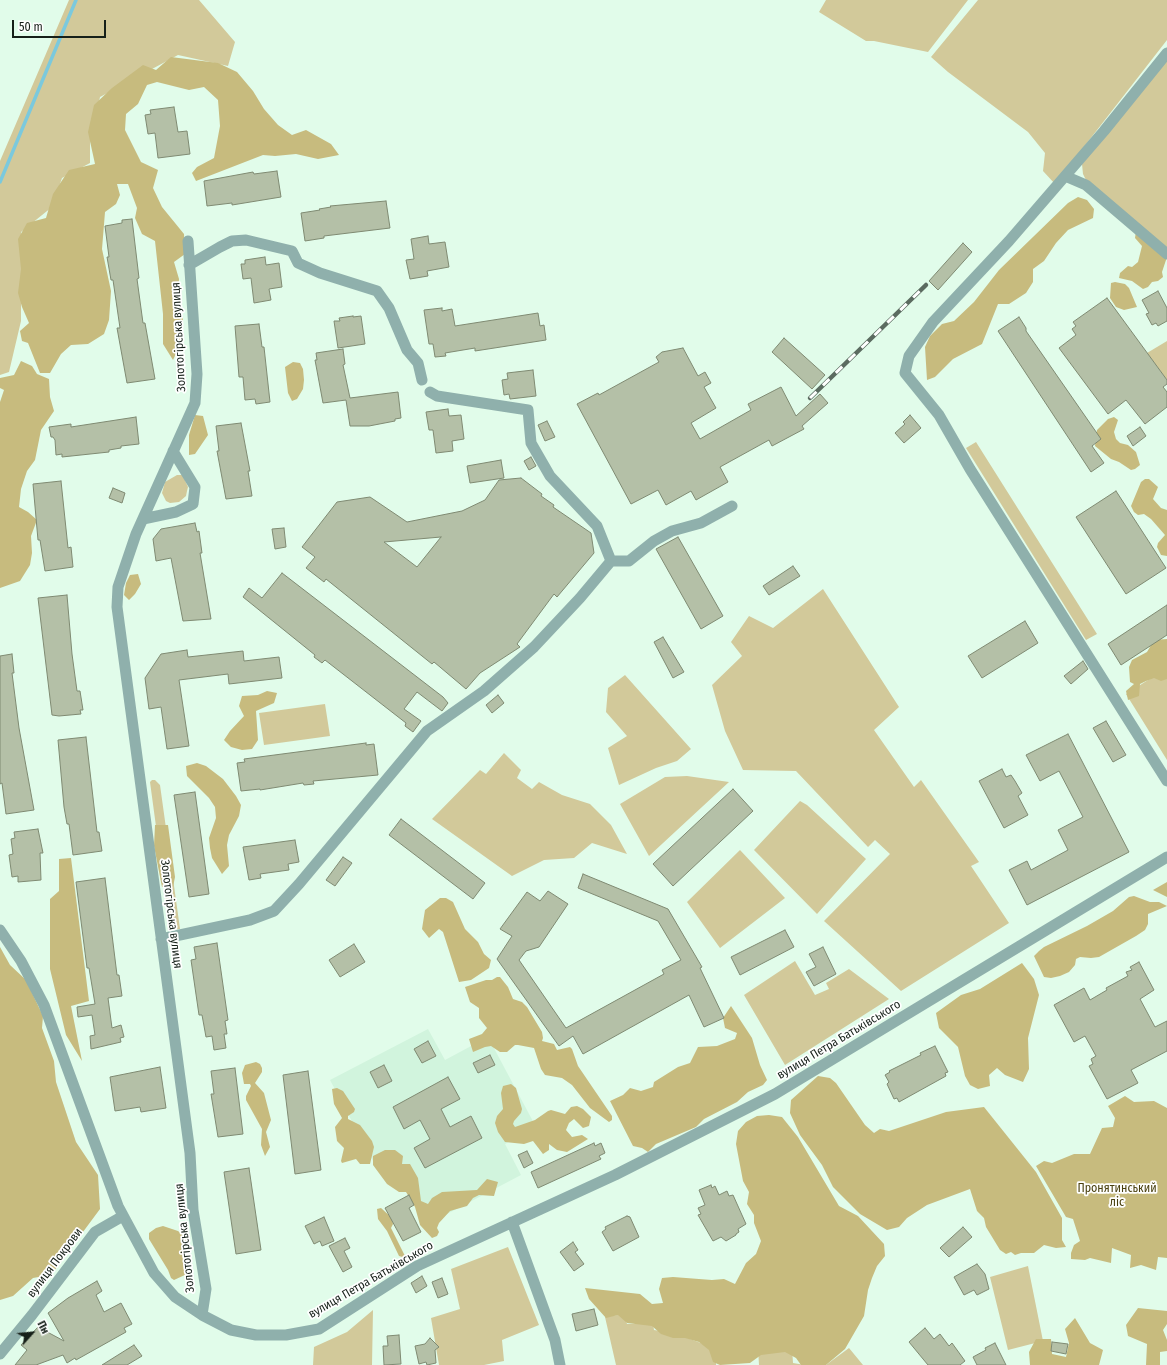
<!DOCTYPE html>
<meta charset="utf-8">
<style>
body{margin:0}
#map{position:relative;width:1167px;height:1365px;overflow:hidden;background:#e1fcea;font-family:"Fira Sans Condensed",sans-serif}
canvas{display:block}
.north{position:absolute;left:12px;top:1313px;width:40px;height:40px;-webkit-text-stroke:3px #fff;paint-order:stroke;rotate:63deg;font-size:11px;font-weight:700;line-height:16px;text-align:center;color:#162019}
.north::after{content:'';display:block;margin:auto;width:14px;height:18px;background:#162019;clip-path:polygon(50% 0,100% 100%,50% 72%,0 100%)}
.scale{position:absolute;left:12px;top:20px;width:94px;height:18px;box-sizing:border-box;border:2px solid #162019;border-top:0;padding-left:5px;font-size:12px;line-height:14px;white-space:nowrap;color:#162019;-webkit-text-stroke:3px #fff;paint-order:stroke}
</style>
<div id="map">
<canvas width="1167" height="1365"></canvas>
<div class="north">Пн</div>
<div class="scale">50 m</div>
</div>
<script>
const ctx = document.querySelector('canvas').getContext('2d');
ctx.lineJoin = 'round';
function fill(path, color) { ctx.fillStyle = color; ctx.fill(path, 'evenodd'); }
const shape = rows => new Path2D(rows.map(r => 'M' + r).join(''));
function strokePath(path, color, width, dash) { ctx.strokeStyle = color; ctx.lineWidth = width; ctx.lineCap = dash ? 'butt' : 'round'; ctx.setLineDash(dash || []); ctx.stroke(path); }
function label(font, color, halo, rows, align = 'center') {
  ctx.font = font + ' "Fira Sans Condensed",sans-serif'; ctx.lineWidth = 3.5; ctx.setLineDash([]); ctx.textBaseline = 'middle'; ctx.strokeStyle = halo; ctx.fillStyle = color; for (const [text, x, y, turn = 0] of rows) {
    ctx.save(); ctx.translate(x, y); ctx.rotate((+turn || 0) * Math.PI / 180); ctx.textAlign = isNaN(turn) ? turn : align; if (halo) ctx.strokeText(text, 0, 0); ctx.fillText(text, 0, 0); ctx.restore();
  }
}
const built = shape([
 [428,1029,445,1060,488,1037,536,1127,505,1144,521,1175,426,1225,388,1153,373,1161,330,1080]
]);
const green = shape([
 [69,0,199,0,235,42,228,66,178,55,100,97,90,143,90,163,62,178,52,207,21,232,21,321,9,372,0,375,0,161],
 [826,0,968,0,928,52,874,41,866,41,819,12],
 [978,0,1167,0,1167,40,1055,184,1043,171,1045,153,1028,132,948,72,931,57],
 [1167,57,1167,249,1086,180,1083,174,1082,164],
 [1167,341,1167,380,1147,353],
 [976,442,1097,634,1086,640,966,448],
 [177,475,182,475,184,478,188,487,187,491,186,496,179,502,170,503,166,501,162,493,165,482],
 [823,589,899,707,874,730,914,787,921,780,979,862,971,866,1009,923,901,991,824,921,890,854,875,840,868,847,796,771,743,770,725,731,712,685,742,656,731,642,749,616,773,628],
 [1167,668,1167,760,1126,694],
 [625,675,691,749,677,761,656,768,619,785,608,748,627,736,606,712,608,688],
 [325,704,330,736,264,745,259,713],
 [504,753,521,770,517,778,532,789,539,782,562,795,590,804,611,825,627,854,592,843,574,858,544,860,512,876,432,819,480,770,486,774],
 [687,776,729,782,649,856,620,804,665,777],
 [152,780,155,780,160,785,180,929,170,930,150,782],
 [800,801,807,805,866,859,817,914,754,850],
 [740,850,785,898,720,948,687,902],
 [795,961,815,995,829,989,826,983,849,969,889,999,785,1065,744,995],
 [508,1247,539,1325,502,1340,504,1361,484,1365,439,1365,431,1318,460,1309,451,1269],
 [1028,1266,1043,1341,1008,1350,990,1277],
 [373,1310,372,1365,313,1365,314,1347,347,1332],
 [624,1314,627,1324,653,1324,654,1330,677,1334,706,1345,716,1357,716,1365,616,1365,605,1317],
 [758,1348,792,1348,793,1363,805,1365,759,1365],
 [849,1348,863,1365,826,1365]
]);
const forest = shape([
 [171,57,218,63,237,72,253,91,264,109,278,125,292,135,306,130,331,144,339,155,318,159,296,154,275,156,263,155,196,181,192,173,197,167,214,158,220,126,218,100,204,87,189,90,157,82,147,85,138,104,126,114,125,130,141,162,158,170,153,188,162,207,184,234,185,254,174,262,179,279,178,297,183,320,183,339,173,360,163,344,163,314,155,241,142,234,135,218,137,208,128,184,117,184,120,195,116,204,105,212,102,249,111,291,109,320,104,334,88,344,71,345,61,354,50,373,40,373,28,343,22,341,20,331,29,323,22,307,18,293,21,269,18,239,27,223,46,218,53,194,69,170,95,164,88,132,94,105,112,88,143,65,156,70],
 [1078,197,1087,200,1094,209,1093,218,1068,230,1056,243,1044,261,1033,269,1033,282,1026,293,1009,304,998,304,982,344,953,359,935,377,927,380,925,347,930,336,942,324,954,321,974,302,999,270,1068,203],
 [1136,231,1167,257,1162,272,1163,277,1158,281,1152,282,1148,287,1143,289,1132,281,1119,278,1120,273,1128,266,1132,267,1138,262,1142,246,1135,238],
 [1115,282,1125,284,1129,288,1137,307,1124,310,1116,307,1110,298,1111,283],
 [21,361,32,366,37,374,49,379,50,397,54,411,41,430,35,460,27,471,21,489,19,507,28,512,37,520,31,536,32,553,30,565,20,581,0,588,0,402,4,390,0,388,0,378,14,375],
 [293,362,300,363,303,369,304,380,303,389,297,399,292,401,288,393,285,367],
 [195,415,203,416,208,435,195,454,189,455,189,435],
 [1114,417,1118,420,1114,432,1116,439,1120,443,1128,445,1136,452,1140,465,1135,469,1131,470,1119,462,1111,459,1095,446,1097,430,1108,419],
 [1145,479,1149,479,1158,487,1153,499,1161,508,1167,510,1167,556,1161,555,1157,547,1158,543,1165,535,1151,519,1144,514,1138,515,1134,512,1131,506,1141,482],
 [138,574,141,584,135,594,129,600,124,595,126,583,130,575],
 [1167,639,1167,679,1161,681,1154,678,1146,681,1140,684,1139,696,1128,700,1126,691,1134,684,1130,682,1129,667,1132,660,1147,652,1154,640],
 [267,691,277,693,274,703,256,711,258,740,252,749,242,750,231,747,224,740,230,731,244,716,239,706,242,696,258,695],
 [197,763,206,766,223,779,236,796,241,805,239,816,229,835,227,845,229,866,222,874,212,858,210,848,209,838,216,818,215,807,209,798,187,776,186,766],
 [155,825,168,825,175,877,173,887,162,887,154,846],
 [71,858,89,1001,71,1006,82,1061,66,1035,50,969,50,899,59,891,59,859],
 [1167,882,1167,897,1153,890],
 [1134,896,1150,902,1159,902,1167,906,1148,914,1148,924,1145,930,1136,936,1099,957,1091,958,1080,957,1076,959,1075,965,1069,972,1060,976,1051,978,1044,977,1034,956,1039,951,1044,947,1087,926,1113,911,1129,897],
 [440,898,446,898,453,902,465,929,478,942,484,954,491,960,489,968,471,980,459,982,443,932,439,929,429,938,422,929,425,910],
 [0,947,10,965,26,980,43,1016,42,1028,54,1061,56,1082,76,1142,98,1175,100,1209,54,1271,44,1276,33,1278,13,1296,0,1300],
 [1022,963,1034,979,1039,995,1028,1038,1029,1069,1023,1082,1005,1075,997,1068,989,1075,990,1086,978,1089,970,1085,965,1076,958,1047,939,1028,936,1013,961,995,980,989],
 [497,977,500,977,508,987,513,999,522,1002,527,1007,542,1032,543,1038,542,1041,554,1044,557,1050,570,1047,572,1049,578,1066,612,1116,612,1120,609,1122,590,1108,572,1085,562,1078,545,1075,541,1069,534,1048,518,1045,515,1045,507,1052,500,1052,491,1046,485,1047,473,1052,469,1039,482,1034,487,1028,479,1018,479,1008,470,1002,465,987,486,980,492,980],
 [731,1006,752,1038,760,1065,767,1080,763,1085,748,1092,737,1102,704,1119,696,1127,656,1144,648,1152,642,1148,633,1146,610,1101,623,1095,630,1088,641,1091,653,1087,654,1082,678,1067,690,1063,698,1047,717,1046,735,1039,737,1033,725,1028,723,1018],
 [256,1062,260,1064,262,1068,262,1072,255,1083,264,1093,271,1120,266,1132,270,1147,265,1156,261,1145,262,1129,246,1100,246,1096,251,1086,250,1084,244,1084,242,1073,245,1065],
 [818,1076,830,1078,836,1083,865,1125,874,1133,880,1129,889,1131,946,1112,984,1107,1036,1172,1062,1218,1062,1240,1066,1247,1056,1248,1044,1245,1034,1253,1021,1253,1015,1255,1011,1252,1006,1254,1000,1250,986,1227,984,1218,977,1211,970,1189,927,1205,907,1218,899,1227,887,1230,860,1214,833,1187,822,1165,800,1135,790,1113,791,1100],
 [511,1084,516,1088,522,1109,521,1113,514,1121,513,1124,515,1127,535,1120,548,1111,551,1110,565,1114,571,1107,577,1106,583,1109,591,1117,589,1126,583,1128,574,1119,569,1123,566,1130,572,1137,582,1135,588,1139,567,1152,557,1150,549,1144,549,1150,543,1154,533,1141,524,1144,505,1142,498,1132,495,1123,497,1116,503,1109,501,1093,503,1086],
 [337,1088,343,1091,355,1109,354,1112,348,1116,348,1119,360,1125,372,1141,374,1147,370,1164,360,1164,356,1159,342,1163,341,1161,344,1148,337,1141,335,1127,342,1118,334,1104,332,1089],
 [1125,1096,1134,1102,1154,1101,1167,1108,1167,1258,1158,1257,1156,1270,1141,1265,1130,1268,1131,1255,1112,1248,1111,1263,1090,1258,1085,1260,1071,1259,1071,1253,1074,1245,1080,1241,1073,1219,1066,1217,1036,1166,1044,1161,1052,1163,1074,1154,1090,1154,1102,1128,1113,1127,1115,1118,1108,1106],
 [769,1115,782,1117,798,1137,839,1206,858,1216,884,1244,885,1256,877,1266,872,1278,868,1290,864,1316,845,1349,826,1365,801,1365,796,1358,785,1352,761,1355,750,1363,720,1365,713,1362,709,1350,699,1342,685,1338,673,1338,661,1334,652,1326,627,1323,618,1315,606,1318,589,1299,585,1288,640,1294,652,1304,663,1303,659,1289,662,1278,673,1277,712,1280,724,1279,735,1284,746,1263,756,1254,761,1241,754,1223,754,1215,747,1204,749,1192,743,1181,736,1144,738,1131,746,1122,757,1116],
 [385,1150,395,1150,403,1156,402,1164,410,1164,418,1178,421,1201,428,1204,432,1198,442,1192,477,1190,487,1179,498,1182,494,1196,479,1195,473,1198,467,1206,450,1211,439,1223,437,1228,439,1232,437,1236,432,1238,420,1225,415,1207,406,1192,399,1192,387,1184,373,1165,373,1156],
 [381,1208,392,1218,393,1224,391,1228,406,1258,399,1256,387,1231,378,1219,377,1209],
 [163,1226,178,1231,184,1236,188,1243,190,1251,187,1263,190,1269,187,1274,174,1280,171,1278,168,1270,149,1239,149,1233,156,1228],
 [1138,1308,1167,1311,1167,1324,1163,1330,1167,1340,1167,1351,1160,1352,1160,1365,1146,1365,1147,1344,1128,1336,1126,1325],
 [1075,1318,1090,1343,1103,1350,1099,1365,1030,1365,1029,1352,1036,1339,1051,1339,1052,1354,1066,1357,1069,1343,1065,1329]
]);
const stream = shape([
 [0,182,76,0]
]);
const building = shape([
 [174,107,178,132,187,131,190,154,158,158,155,133,148,134,145,115,151,114,150,110,174,107],
 [277,171,281,197,232,205,232,203,207,206,204,181,253,172,254,174,277,171],
 [386,201,390,228,324,236,324,238,305,241,301,213,320,210,319,209,331,207,330,206,386,201],
 [132,219,139,278,137,279,143,323,145,323,155,379,127,383,117,328,120,328,113,280,111,280,107,257,109,257,105,226,122,223,122,220,132,219],
 [428,236,429,244,445,242,449,267,427,271,428,276,410,279,406,260,414,259,411,239,428,236],
 [963,243,972,252,938,290,929,281,963,243],
 [265,257,266,265,279,263,282,287,269,289,271,300,254,303,251,278,243,279,241,264,245,264,245,260,265,257],
 [1158,291,1167,308,1167,321,1158,326,1156,323,1152,325,1146,314,1149,313,1142,300,1158,291],
 [1107,298,1167,380,1167,384,1163,387,1167,392,1167,407,1145,424,1126,400,1108,414,1059,348,1076,335,1072,329,1076,326,1073,322,1107,298],
 [442,308,442,311,452,309,455,326,538,313,540,326,544,325,546,340,475,351,475,348,445,353,446,356,435,357,433,344,429,344,424,310,442,308],
 [353,316,353,317,361,316,365,344,338,348,334,321,340,321,339,318,353,316],
 [1019,317,1026,328,1026,331,1101,439,1092,446,1104,463,1091,472,998,331,1019,317],
 [259,324,262,347,264,347,270,402,256,404,255,399,245,400,243,377,239,377,235,326,259,324],
 [784,338,825,375,812,389,772,352,784,338],
 [683,348,698,376,705,372,711,383,704,387,716,408,691,423,700,439,751,410,748,404,781,387,796,416,820,394,828,403,802,426,804,429,772,446,769,440,720,467,728,482,696,500,691,491,666,505,658,490,631,504,577,404,598,393,599,395,659,362,656,357,662,352,683,348],
 [343,349,345,364,343,365,350,398,398,392,401,418,395,419,395,421,369,426,350,426,346,400,323,403,315,360,317,360,316,353,343,349],
 [533,370,536,396,510,399,509,394,504,395,502,380,508,379,507,373,533,370],
 [448,409,449,416,461,415,464,439,452,441,453,451,436,453,433,430,429,430,426,412,448,409],
 [910,415,921,428,904,443,895,433,905,424,903,422,910,415],
 [136,417,139,444,121,446,121,448,109,450,109,452,62,457,62,454,56,455,55,440,53,437,51,437,49,427,71,424,71,427,136,417],
 [547,421,555,437,545,441,538,425,547,421],
 [241,423,250,471,248,471,252,496,226,499,217,451,219,451,216,426,241,423],
 [1140,427,1146,436,1133,446,1127,436,1140,427],
 [531,457,536,466,529,470,524,461,531,457],
 [501,460,504,478,470,483,467,466,501,460],
 [521,478,542,494,541,496,554,505,553,507,591,533,594,553,557,597,554,594,517,644,520,647,480,673,466,689,434,662,432,664,326,579,324,582,306,568,315,557,302,547,337,502,370,497,407,522,462,511,485,500,499,480,521,478],
 [441,537,417,567,384,542,441,537],
 [61,481,68,548,71,547,73,567,45,571,40,540,38,540,33,484,61,481],
 [113,488,125,493,122,503,109,498,113,488],
 [1116,491,1166,568,1126,594,1076,517,1116,491],
 [195,523,197,532,199,531,202,553,200,553,211,619,183,621,171,558,156,561,153,539,161,529,195,523],
 [284,528,286,547,275,549,272,529,284,528],
 [678,537,723,616,701,629,656,549,678,537],
 [793,566,800,576,769,595,763,586,793,566],
 [282,573,443,697,448,703,442,711,417,692,404,709,421,721,413,732,405,726,406,723,325,660,322,663,314,657,315,655,243,597,249,588,262,598,282,573],
 [67,595,72,654,77,691,80,691,83,710,80,710,81,714,59,716,52,715,38,598,67,595],
 [1167,605,1167,635,1121,665,1108,644,1167,605],
 [1025,621,1038,643,982,678,968,656,1025,621],
 [663,637,684,672,673,678,654,642,663,637],
 [187,650,188,657,243,651,244,661,279,657,282,678,229,684,228,674,179,680,189,746,167,749,161,707,149,709,145,678,161,654,187,650],
 [12,654,14,673,12,673,19,728,34,810,6,814,2,783,0,784,0,656,12,654],
 [1083,661,1088,669,1071,684,1064,676,1083,661],
 [498,695,504,703,492,713,486,705,498,695],
 [1106,721,1126,755,1113,762,1093,728,1106,721],
 [1068,734,1129,852,1027,905,1009,870,1027,861,1031,870,1068,850,1058,830,1083,817,1059,771,1040,781,1026,755,1068,734],
 [86,737,95,815,97,832,99,832,102,851,73,855,69,824,67,824,64,807,58,740,86,737],
 [366,743,366,745,374,744,378,775,313,781,314,784,304,785,303,783,260,790,260,789,241,791,237,763,245,762,244,759,366,743],
 [1002,769,1006,777,1011,775,1015,781,1022,793,1018,796,1028,815,1004,828,979,781,1002,769],
 [733,789,753,811,673,886,653,864,733,789],
 [195,792,209,894,189,897,174,795,195,792],
 [401,819,485,883,473,899,389,835,401,819],
 [38,829,43,853,40,853,41,880,18,882,18,876,12,877,9,855,13,854,11,839,15,838,14,832,38,829],
 [295,840,299,862,288,864,289,870,260,874,261,878,249,880,243,847,295,840],
 [343,857,352,863,335,886,326,880,343,857],
 [583,874,668,909,702,967,700,968,724,1018,704,1027,689,995,583,1054,573,1036,559,1046,497,959,512,936,500,929,527,892,540,901,548,891,568,904,539,947,526,951,519,960,566,1028,664,974,662,970,681,960,658,921,578,888,583,874],
 [105,878,117,975,119,975,122,996,108,998,112,1028,121,1025,124,1037,120,1038,121,1042,91,1049,90,1036,95,1035,92,1015,78,1017,77,1007,95,1004,89,968,87,968,76,882,105,878],
 [785,930,794,947,740,975,731,957,785,930],
 [217,943,228,1020,225,1021,227,1034,224,1034,226,1048,214,1050,212,1036,206,1037,202,1015,199,1015,191,960,196,959,194,947,217,943],
 [354,944,365,962,340,977,329,960,354,944],
 [823,947,836,974,814,986,806,972,816,967,809,954,823,947],
 [1139,962,1154,990,1140,999,1155,1027,1167,1021,1167,1051,1131,1070,1138,1083,1107,1099,1089,1066,1093,1064,1091,1059,1096,1056,1085,1036,1074,1042,1054,1005,1084,988,1090,1000,1107,990,1106,988,1128,976,1126,972,1132,970,1130,967,1139,962],
 [428,1041,436,1056,422,1063,414,1049,428,1041],
 [935,1046,948,1072,945,1073,946,1076,899,1102,897,1098,894,1099,887,1084,889,1082,885,1075,890,1072,889,1071,921,1055,920,1053,935,1046],
 [490,1055,495,1065,478,1073,473,1063,490,1055],
 [384,1065,392,1081,378,1088,370,1072,384,1065],
 [160,1067,166,1108,141,1112,140,1107,115,1111,110,1077,160,1067],
 [235,1068,243,1134,218,1137,211,1094,214,1094,211,1071,235,1068],
 [308,1071,321,1170,295,1174,283,1075,308,1071],
 [448,1077,460,1099,441,1109,450,1127,471,1116,482,1138,425,1168,414,1148,430,1139,420,1120,404,1129,393,1107,448,1077],
 [594,1143,595,1146,601,1143,605,1153,599,1156,601,1159,538,1188,531,1172,594,1143],
 [527,1151,533,1163,524,1168,518,1155,527,1151],
 [249,1168,261,1250,236,1254,224,1172,249,1168],
 [711,1185,712,1188,715,1186,719,1195,727,1191,729,1196,733,1195,746,1224,738,1229,739,1232,736,1234,736,1235,726,1241,721,1237,713,1241,698,1215,701,1214,698,1208,705,1205,699,1190,711,1185],
 [409,1195,414,1205,409,1208,421,1232,403,1241,385,1208,409,1195],
 [627,1216,630,1217,639,1237,613,1251,602,1232,606,1229,605,1227,627,1216],
 [324,1217,334,1241,322,1246,320,1241,314,1244,305,1226,324,1217],
 [963,1227,972,1237,949,1257,940,1248,963,1227],
 [345,1238,350,1248,344,1251,352,1267,343,1272,329,1246,345,1238],
 [573,1242,578,1250,575,1252,584,1264,574,1271,560,1252,573,1242],
 [977,1264,985,1274,989,1289,977,1295,974,1290,964,1295,954,1277,977,1264],
 [422,1276,427,1286,416,1293,411,1283,422,1276],
 [442,1278,448,1294,438,1298,432,1282,442,1278],
 [97,1281,102,1291,96,1295,104,1312,121,1303,132,1324,124,1328,126,1332,76,1360,75,1358,67,1363,63,1355,36,1365,15,1365,27,1350,21,1345,38,1327,64,1341,48,1313,68,1298,97,1281],
 [594,1309,598,1325,576,1331,572,1314,594,1309],
 [925,1328,934,1339,940,1334,949,1346,952,1343,965,1361,960,1365,928,1365,909,1342,925,1328],
 [399,1335,401,1364,384,1365,383,1346,388,1346,387,1336,399,1335],
 [430,1338,439,1347,435,1350,436,1363,427,1365,426,1362,419,1364,415,1346,425,1344,430,1338],
 [1052,1342,1068,1344,1066,1354,1051,1351,1052,1342],
 [995,1343,1006,1365,977,1365,973,1357,986,1350,985,1348,995,1343],
 [134,1345,142,1356,127,1365,102,1365,134,1345]
]);
const minor = shape([
 [1167,53,1104,131,1009,241,933,322,909,356,905,373,939,415,970,469,1167,781],
 [1065,176,1086,185,1167,254],
 [188,241,197,374,195,403,136,534,118,587,117,607,190,1153,193,1210,206,1289,202,1315],
 [189,265,220,247,232,241,246,240,292,251,298,263,320,273,377,291,389,308,407,350,418,363,422,380],
 [143,519,176,512,193,504,195,487,173,451],
 [611,561,629,561,654,541,672,531,701,523,732,506],
 [0,930,21,961,44,1005,118,1206,154,1273,175,1297,202,1315,231,1330,256,1335,286,1335,319,1329,417,1266,615,1175,775,1094,1167,857],
 [161,939,250,920,274,911,299,884,427,731,484,691,534,647,580,598,611,561,597,526,550,476,531,443,528,410,437,396,430,392],
 [512,1222,555,1340,560,1365],
 [0,1354,32,1315,95,1232,123,1216]
]);
const rail = shape([
 [810,398,926,285]
]);
const streetNames = [
 ["Золотогірська вулиця",179,337,-93],
 ["Золотогірська вулиця",171,914,83],
 ["вулиця Петра Батьківського",839,1040,-31],
 ["Золотогірська вулиця",185,1238,-96],
 ["вулиця Покрови",55,1263,-53],
 ["вулиця Петра Батьківського",371,1280,-30]
];
const parkNames = [
 ["Пронятинський",1117,1189],
 ["ліс",1117,1203]
];
fill(built, '#d1f4dd');
fill(green, '#d2c99a');
fill(forest, '#c7bb7e');
strokePath(stream, '#7bc9dd', 3.5);
fill(building, '#b4c0a7');
strokePath(building, '#7f8a72', 1);
strokePath(minor, '#8fb0ac', 11);
strokePath(rail, '#5b6b60', 4.5);
strokePath(rail, '#fff', 3, [9]);
label('12px', '#162019', '#fff', streetNames);
label('12px', '#483f0e', '#fff', parkNames);
</script>
